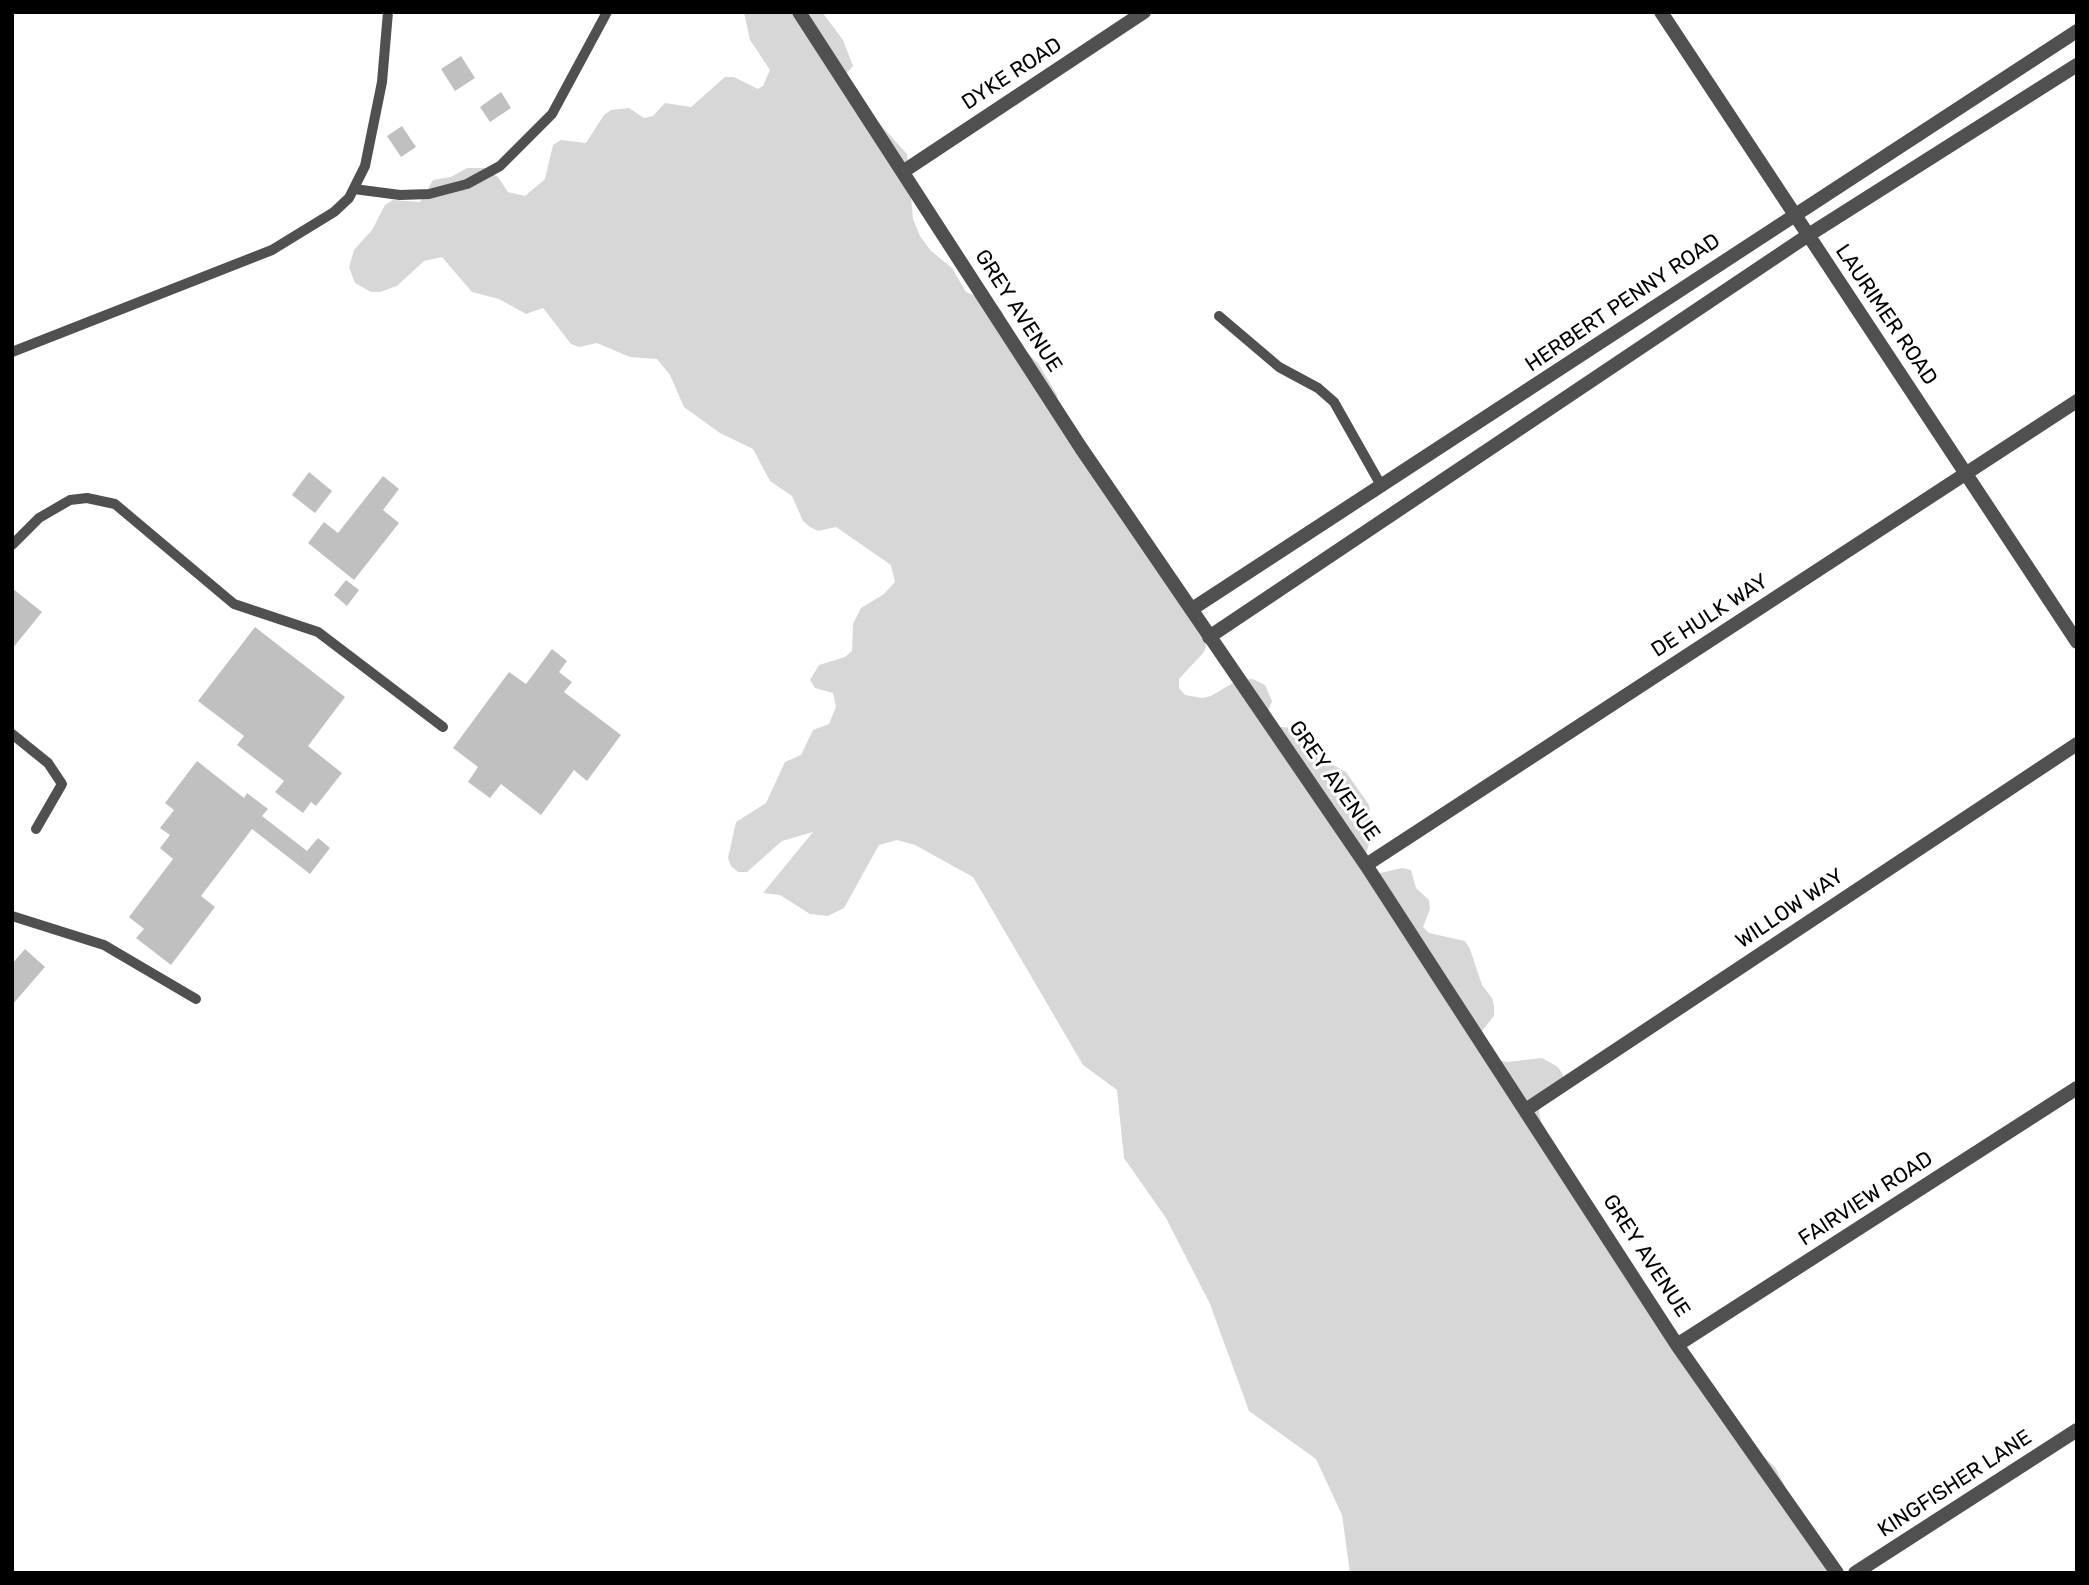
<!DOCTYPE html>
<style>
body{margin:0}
#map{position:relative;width:2089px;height:1585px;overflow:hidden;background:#fff;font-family:Rubik,sans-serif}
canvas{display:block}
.frame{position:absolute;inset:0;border:14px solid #000;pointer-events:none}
</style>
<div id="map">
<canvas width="2089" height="1585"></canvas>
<div class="frame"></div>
</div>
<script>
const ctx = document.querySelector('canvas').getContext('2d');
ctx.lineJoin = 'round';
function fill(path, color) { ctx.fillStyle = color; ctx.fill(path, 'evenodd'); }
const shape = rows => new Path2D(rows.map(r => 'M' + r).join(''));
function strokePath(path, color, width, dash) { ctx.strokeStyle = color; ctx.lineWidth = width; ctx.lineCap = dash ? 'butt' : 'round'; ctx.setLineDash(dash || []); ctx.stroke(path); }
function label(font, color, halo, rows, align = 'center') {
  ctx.font = font + ' Rubik,sans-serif'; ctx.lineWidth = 6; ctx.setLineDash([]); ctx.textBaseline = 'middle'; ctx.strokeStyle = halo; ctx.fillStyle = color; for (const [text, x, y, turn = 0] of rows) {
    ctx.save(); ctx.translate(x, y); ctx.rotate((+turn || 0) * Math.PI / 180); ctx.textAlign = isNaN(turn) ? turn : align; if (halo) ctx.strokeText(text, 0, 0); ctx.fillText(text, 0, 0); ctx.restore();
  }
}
const green = shape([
 [744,12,822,12,843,40,853,66,847,73,850,82,877,121,907,154,913,219,920,236,931,251,952,268,966,292,998,306,1003,313,1005,332,1038,363,1057,395,1066,432,1207,643,1204,652,1179,679,1179,688,1185,695,1202,698,1211,696,1238,680,1253,679,1265,685,1272,701,1267,714,1276,727,1302,728,1311,732,1320,758,1346,772,1369,805,1372,832,1363,865,1376,874,1402,868,1411,870,1416,888,1429,900,1430,909,1423,927,1429,933,1465,941,1470,949,1482,985,1492,998,1494,1006,1494,1016,1477,1037,1498,1060,1507,1062,1542,1058,1558,1067,1563,1075,1562,1084,1542,1102,1539,1112,1541,1121,1560,1154,1563,1172,1762,1455,1775,1467,1829,1573,1350,1573,1342,1515,1316,1459,1249,1411,1210,1304,1166,1218,1124,1158,1117,1090,1083,1065,973,877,915,845,897,840,879,845,844,908,828,916,810,914,780,895,763,893,813,832,782,841,747,872,738,872,731,866,728,858,736,822,766,803,785,762,801,755,813,730,829,724,836,707,833,693,815,688,810,680,819,665,845,657,852,651,853,624,861,608,884,594,895,582,891,565,836,527,818,531,810,527,803,521,792,496,770,481,753,449,720,433,684,407,670,375,657,359,630,357,597,343,579,347,571,344,543,308,526,314,499,299,472,292,442,257,424,261,397,286,380,292,371,292,355,283,349,267,354,250,372,230,385,205,393,200,420,202,433,180,451,177,467,168,484,168,498,177,508,192,525,196,545,179,553,145,561,140,586,143,604,115,611,110,629,108,644,118,653,116,665,103,691,107,725,77,734,77,758,89,763,86,770,70,750,40]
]);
const building = shape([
 [461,56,475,78,455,91,441,69],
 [501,92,511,108,490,122,480,107],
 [402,126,416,147,401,157,387,136],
 [309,472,332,491,315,513,292,495],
 [383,476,399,489,383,510,399,523,354,580,308,543,324,522,338,533],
 [346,580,359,590,347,606,334,595],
 [12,588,42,612,12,649],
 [255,627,345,697,308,746,342,773,316,806,311,802,303,813,275,792,284,781,237,745,244,736,198,701],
 [552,649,567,661,559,672,572,682,564,692,621,735,587,781,574,770,541,815,501,784,490,798,468,782,478,767,453,748,509,672,526,684],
 [197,761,244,798,247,793,268,809,262,816,307,851,318,838,330,848,310,874,252,829,201,896,215,907,171,965,136,938,144,929,129,917,173,859,160,848,170,835,160,828,174,810,165,803],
 [25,949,45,967,12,1005,12,964]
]);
const lane = shape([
 [354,189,400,195,429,194,467,184,500,166,552,114,607,12],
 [1219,316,1279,367,1318,388,1334,402,1382,487],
 [12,352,272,250,334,212,349,198,365,166,382,82,388,12],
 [12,545,39,518,70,500,87,498,115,504,234,604,318,632,443,727],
 [12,734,48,763,62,784,36,829],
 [12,916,104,945,196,999]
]);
const street = shape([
 [799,12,1081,448,1366,865,1677,1345,1837,1573],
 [1661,12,2077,642],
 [904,171,1144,12],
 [1192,609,2077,31],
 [1209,637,1807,236,2077,65],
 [1366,865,2077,401],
 [1527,1109,2077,744],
 [1677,1345,2077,1088],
 [1855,1573,2077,1430]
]);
const streetNames = [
 ["DYKE ROAD",1012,74,-33],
 ["HERBERT PENNY ROAD",1623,303,-34],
 ["GREY AVENUE",1018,311,57],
 ["LAURIMER ROAD",1886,315,56],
 ["DE HULK WAY",1710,616,-33],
 ["GREY AVENUE",1334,781,55],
 ["WILLOW WAY",1790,909,-34],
 ["FAIRVIEW ROAD",1866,1199,-33],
 ["GREY AVENUE",1646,1256,57],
 ["KINGFISHER LANE",1955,1484,-33]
];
fill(green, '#d7d7d7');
fill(building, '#c0c0c0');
strokePath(lane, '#505050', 10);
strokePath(street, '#505050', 14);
label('21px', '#000', '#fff', streetNames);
</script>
